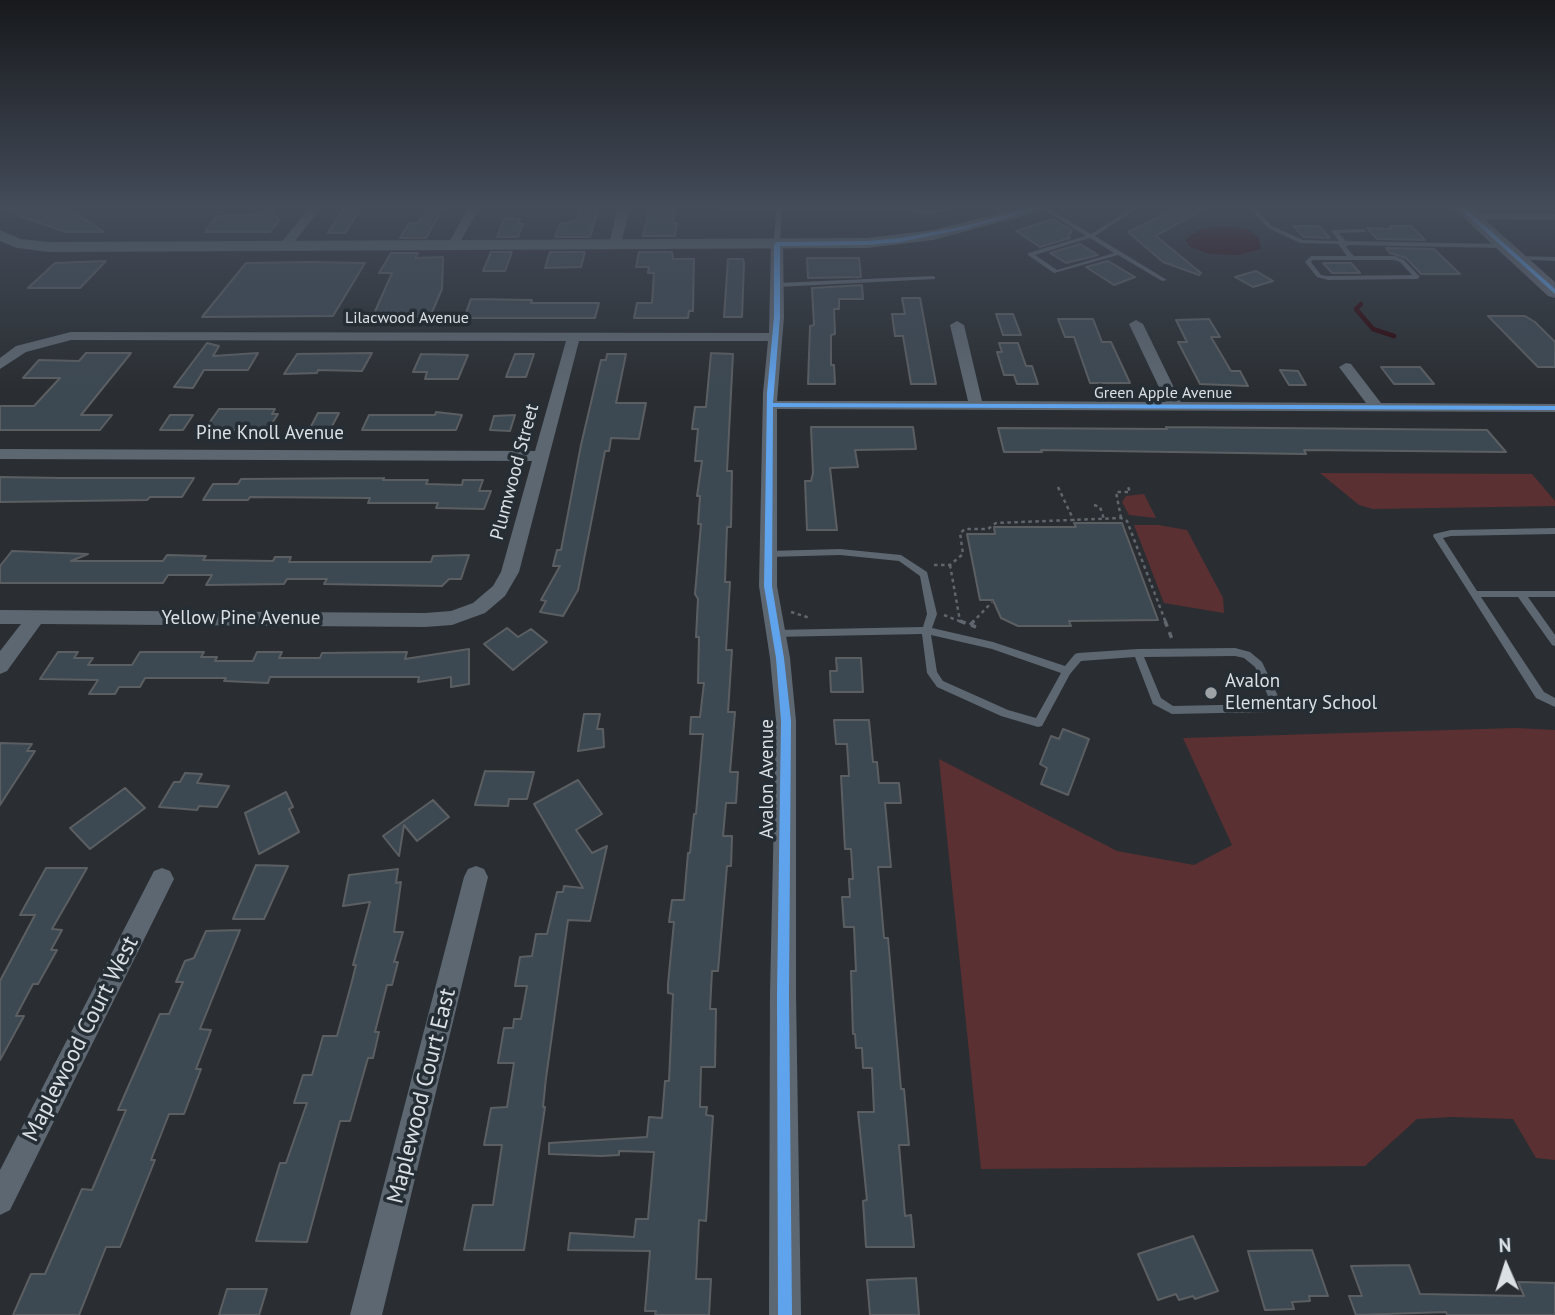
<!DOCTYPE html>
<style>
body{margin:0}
#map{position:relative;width:1555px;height:1315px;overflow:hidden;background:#2a2e32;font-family:"PT Sans",sans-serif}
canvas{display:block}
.north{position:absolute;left:1471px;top:1231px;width:70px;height:70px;-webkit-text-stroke:5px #262e35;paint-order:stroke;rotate:357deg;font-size:19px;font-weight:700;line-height:28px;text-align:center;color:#dae0e4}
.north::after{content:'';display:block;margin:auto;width:24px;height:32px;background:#dae0e4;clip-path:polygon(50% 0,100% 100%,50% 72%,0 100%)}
</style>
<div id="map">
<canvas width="1555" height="1315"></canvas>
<div class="north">N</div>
</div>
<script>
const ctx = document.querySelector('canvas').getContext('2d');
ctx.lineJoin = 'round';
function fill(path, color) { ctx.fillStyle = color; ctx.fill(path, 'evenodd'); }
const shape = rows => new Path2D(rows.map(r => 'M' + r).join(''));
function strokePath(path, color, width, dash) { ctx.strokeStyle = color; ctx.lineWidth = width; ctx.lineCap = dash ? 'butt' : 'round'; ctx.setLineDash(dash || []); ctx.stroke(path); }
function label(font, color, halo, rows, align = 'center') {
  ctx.font = font + ' "PT Sans",sans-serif'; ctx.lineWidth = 7; ctx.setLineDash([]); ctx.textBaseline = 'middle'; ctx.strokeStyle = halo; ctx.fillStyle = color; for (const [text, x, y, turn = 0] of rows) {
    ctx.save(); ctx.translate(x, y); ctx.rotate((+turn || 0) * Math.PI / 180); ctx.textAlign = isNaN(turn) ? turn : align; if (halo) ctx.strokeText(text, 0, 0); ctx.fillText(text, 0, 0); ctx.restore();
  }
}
const green = shape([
 [1320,473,1532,474,1555,501,1555,506,1373,509,1359,505],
 [1144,494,1156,518,1129,515,1122,502,1126,496],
 [1134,525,1158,525,1187,530,1223,598,1224,613,1164,603],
 [1516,728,1555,730,1555,1160,1536,1158,1513,1119,1452,1117,1417,1119,1365,1166,981,1169,939,759,1117,851,1194,865,1232,845,1183,738]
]);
const water = shape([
 [1223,226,1249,230,1259,238,1261,249,1238,255,1210,254,1190,247,1185,240,1199,230]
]);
const stream = shape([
 [1361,304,1356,309,1373,329,1394,336]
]);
const building = shape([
 [3,208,67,208,104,232,66,232,3,210,3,208],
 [271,208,279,221,270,232,205,232,217,216,260,215,271,208],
 [344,208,361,208,345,233,328,233,344,208],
 [427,208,443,208,426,238,400,238,409,223,418,223,427,208],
 [649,208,676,208,673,223,677,223,675,236,643,236,649,208],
 [1177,208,1206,208,1156,236,1201,273,1199,275,1163,262,1128,232,1177,208],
 [580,211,598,211,590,237,555,237,560,224,576,221,580,211],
 [504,219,520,219,519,224,523,224,518,237,497,237,504,219],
 [1053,219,1072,230,1068,237,1070,238,1040,247,1016,231,1053,219],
 [1293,226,1319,226,1330,238,1304,237,1293,226],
 [1390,226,1411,226,1425,240,1377,239,1367,228,1392,229,1390,226],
 [1080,244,1098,255,1066,263,1050,253,1080,244],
 [1386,248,1434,249,1460,274,1421,274,1406,258,1390,253,1386,248],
 [491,252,512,252,505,271,483,271,491,252],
 [550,252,585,252,581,267,545,268,550,252],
 [639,252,672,252,673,259,694,259,693,311,689,311,688,318,634,318,637,303,652,303,654,273,648,273,649,267,636,267,639,252],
 [391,253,418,253,415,258,443,257,442,289,430,317,373,316,392,273,379,273,391,253],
 [807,258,859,258,861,277,808,278,807,258],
 [728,259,743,259,744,263,742,317,724,317,728,259],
 [106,261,80,288,28,288,55,263,106,261],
 [1108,261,1135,277,1114,285,1086,267,1108,261],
 [246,263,310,262,365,263,333,316,202,317,246,263],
 [1323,263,1351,263,1360,273,1332,273,1323,263],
 [1256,271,1273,281,1253,287,1235,277,1256,271],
 [862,285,863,299,839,299,839,309,834,309,835,334,831,335,831,365,834,365,835,384,808,384,810,326,814,325,812,288,862,285],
 [902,298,920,298,936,384,911,384,903,336,895,336,892,314,905,314,902,298],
 [471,299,532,300,531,303,599,303,595,318,464,318,471,299],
 [996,314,1013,314,1021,335,1003,335,996,314],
 [1488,316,1525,316,1535,322,1555,342,1555,367,1538,367,1488,316],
 [1058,319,1093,319,1102,342,1111,342,1130,383,1090,383,1074,337,1065,337,1058,319],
 [1209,319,1220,337,1211,337,1231,371,1240,371,1248,386,1200,384,1178,342,1187,342,1176,320,1209,319],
 [207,343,219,346,213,356,258,353,248,370,204,370,193,388,174,387,207,343],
 [999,343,1018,343,1026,366,1032,366,1038,384,1017,384,1014,375,1004,375,997,352,1002,352,999,343],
 [86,353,131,353,81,415,112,415,100,430,0,430,0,406,34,406,60,378,23,378,39,360,79,361,86,353],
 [372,353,362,371,318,370,317,373,284,374,297,354,372,353],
 [711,353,733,354,727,471,732,471,731,527,727,527,725,582,730,582,726,650,732,650,728,712,735,712,730,772,738,772,736,803,726,803,723,836,732,836,731,866,727,866,718,971,712,971,710,1009,716,1009,715,1067,701,1067,700,1107,707,1107,706,1115,713,1116,706,1221,699,1220,696,1279,711,1279,709,1315,655,1315,656,1311,645,1311,650,1251,568,1250,570,1233,634,1237,636,1219,648,1219,654,1152,619,1151,619,1155,601,1156,549,1154,549,1143,647,1137,649,1117,662,1118,665,1081,669,1081,673,994,668,993,668,984,674,922,669,922,672,900,684,900,688,853,690,853,694,814,696,814,703,734,690,734,691,717,700,717,704,683,698,683,699,637,696,637,698,599,695,594,701,524,698,524,700,496,697,496,702,461,695,461,698,429,692,429,695,407,706,407,711,353],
 [421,354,468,355,458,379,425,379,427,372,413,372,421,354],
 [515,354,534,354,526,377,506,377,515,354],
 [607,354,626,354,616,403,646,403,639,439,611,438,609,451,605,451,578,590,563,616,540,612,546,601,541,600,560,566,553,566,557,550,561,550,581,445,601,360,606,360,607,354],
 [1381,367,1420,367,1434,384,1394,384,1381,367],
 [1280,370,1298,371,1306,385,1289,385,1280,370],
 [219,409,275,409,272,414,278,414,267,431,205,429,219,409],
 [436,412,462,415,456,430,362,430,369,415,435,415,436,412],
 [318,413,339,413,330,430,309,430,318,413],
 [170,415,193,415,183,430,160,430,170,415],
 [515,415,510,431,490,430,494,416,515,415],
 [811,427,913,427,916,449,855,450,858,467,830,468,837,530,807,530,805,481,811,481,813,473,811,427],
 [1166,427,1487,430,1506,452,1304,450,1306,454,1041,450,1042,452,1004,452,998,428,1167,429,1166,427],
 [0,477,61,478,194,478,182,497,150,497,147,500,0,502,0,477],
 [384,478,383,480,428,480,426,484,462,485,463,480,483,480,479,491,491,491,484,509,436,508,438,503,368,503,370,498,250,497,248,500,203,500,213,484,238,484,241,479,384,478],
 [1074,523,1122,523,1158,620,1069,621,1071,626,1018,626,1001,618,993,600,980,600,967,534,995,534,994,527,1076,527,1074,523],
 [12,551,88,554,71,561,163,561,167,555,206,556,203,560,273,561,275,557,291,557,289,562,431,562,433,556,469,555,461,579,449,579,442,586,324,584,327,579,287,579,284,584,206,585,212,575,168,575,163,583,0,583,0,566,12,551],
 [507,628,518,637,531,629,547,642,513,670,484,644,507,628],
 [469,649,469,684,451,687,451,677,418,682,419,677,270,677,268,683,224,681,226,678,145,678,140,687,119,687,115,694,89,694,98,680,40,679,58,652,78,652,74,658,93,658,88,665,132,665,140,652,204,652,201,657,217,657,215,661,253,661,257,652,282,652,279,658,320,658,322,653,407,652,405,659,469,649],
 [836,658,861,658,863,692,831,692,830,671,837,671,836,658],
 [584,714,600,714,597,729,603,729,604,747,578,751,584,714],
 [834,720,869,720,873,762,877,762,879,783,899,783,901,803,885,803,891,867,878,867,884,938,888,938,901,1089,904,1089,909,1145,899,1145,905,1216,911,1215,914,1247,866,1247,863,1201,867,1200,858,1112,874,1112,872,1068,863,1068,862,1048,856,1048,855,1034,853,1034,851,971,856,971,854,927,844,927,842,897,850,897,849,879,853,879,851,849,845,849,841,776,849,776,847,744,836,744,834,720],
 [1063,729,1089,739,1068,795,1041,784,1047,768,1040,764,1051,736,1059,739,1063,729],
 [0,743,32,744,27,751,35,751,0,805,0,743],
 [485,771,534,772,527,799,509,799,508,806,475,805,485,771],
 [185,773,202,774,197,783,229,786,217,807,199,806,197,810,159,807,174,782,180,782,185,773],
 [578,780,602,814,576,830,592,853,607,846,590,921,568,920,546,1078,543,1107,545,1107,524,1250,464,1250,473,1205,493,1205,502,1145,484,1145,491,1108,507,1107,514,1063,498,1063,504,1028,513,1028,514,1019,521,1019,527,986,515,986,520,957,532,956,536,934,547,934,557,892,563,892,564,886,583,888,534,804,578,780],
 [125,788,145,808,90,849,70,828,125,788],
 [286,792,293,807,289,809,299,832,259,854,245,813,286,792],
 [433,800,449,817,417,841,404,825,399,856,383,836,433,800],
 [256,865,288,866,264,919,233,919,256,865],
 [46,868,87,868,52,929,62,930,51,950,57,950,38,984,33,984,16,1016,24,1016,0,1060,0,981,35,915,20,915,46,868],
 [398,869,396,883,401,882,394,932,403,932,394,962,398,962,392,985,387,985,375,1032,379,1032,373,1058,368,1058,350,1121,340,1121,307,1242,256,1241,280,1163,286,1163,307,1103,294,1103,303,1075,312,1075,323,1036,337,1036,351,985,356,965,353,965,370,902,343,906,349,875,398,869],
 [240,930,200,1029,211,1030,196,1069,201,1069,184,1114,169,1114,151,1160,155,1160,120,1247,106,1247,79,1315,13,1315,31,1274,45,1274,82,1189,92,1190,126,1110,118,1110,136,1069,160,1014,169,1014,183,982,176,982,185,961,194,958,206,931,240,930],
 [1193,1236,1218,1291,1195,1299,1193,1296,1179,1300,1176,1294,1158,1300,1138,1254,1193,1236],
 [1312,1250,1328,1296,1309,1296,1310,1301,1292,1302,1294,1309,1265,1310,1248,1251,1312,1250],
 [1409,1265,1420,1294,1524,1296,1518,1282,1555,1283,1555,1315,1447,1315,1446,1312,1356,1315,1349,1296,1362,1296,1351,1266,1409,1265],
 [916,1278,919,1315,870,1315,867,1280,916,1278],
 [227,1289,267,1289,259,1315,219,1315,227,1289]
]);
const pathFar1 = shape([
 [1058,487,1074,521],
 [1094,505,1100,507,1104,519],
 [1121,518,1116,492,1130,492,1128,487],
 [934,565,950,565,963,554,960,533,965,529,988,529,996,523,1121,518,1127,521,1166,623],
 [950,565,960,621],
 [791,612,810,618],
 [944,615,964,623],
 [972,623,992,602]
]);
const path = shape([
 [960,621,976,627],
 [1165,621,1172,639],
 [970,625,974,621]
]);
const lane = shape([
 [723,208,910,208,928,211,945,208,955,208,928,215,903,210,782,210,780,244,777,246,774,244,776,210,726,210,723,208],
 [993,208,999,208,1011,216,1006,217,993,208],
 [1041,208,1048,208,1091,234,1132,208,1138,208,1095,236,1167,280,1162,281,1118,255,1054,273,1028,255,1028,253,1086,236,1041,208],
 [1090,238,1114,253,1057,270,1035,255,1090,238],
 [1249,208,1255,208,1272,226,1303,240,1339,241,1331,231,1332,230,1363,229,1365,230,1365,232,1339,233,1346,241,1503,244,1506,246,1503,248,1349,245,1346,247,1354,256,1395,256,1404,260,1420,277,1417,279,1328,280,1317,277,1305,262,1311,256,1347,256,1338,244,1300,243,1268,228,1249,208],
 [1313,260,1394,260,1400,262,1412,275,1328,276,1321,275,1311,262,1313,260],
 [1518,256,1555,257,1555,261,1516,259,1516,257,1518,256],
 [933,276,935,277,935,279,778,287,775,285,778,283,933,276],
 [1555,528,1555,534,1451,536,1443,538,1477,591,1555,591,1555,597,1528,597,1555,635,1555,646,1552,645,1518,597,1481,597,1544,692,1555,698,1555,707,1536,698,1433,536,1434,534,1451,530,1555,528],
 [840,549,901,555,927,572,937,614,932,628,993,642,1065,666,1075,654,1078,653,1138,649,1235,648,1250,652,1262,662,1278,696,1275,708,1274,711,1270,712,1172,714,1153,704,1135,657,1081,661,1070,674,1042,726,1038,727,1001,716,937,687,927,673,922,634,772,637,770,634,775,630,923,627,927,614,920,576,899,561,840,555,769,557,765,554,769,551,840,549],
 [931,635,992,649,1061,673,1036,718,1008,710,943,681,937,672,931,635],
 [1235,656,1244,658,1255,667,1268,696,1266,704,1173,706,1161,698,1144,657,1235,656]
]);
const street = shape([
 [309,208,321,208,288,250,280,250,280,244,309,208],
 [468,208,479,208,458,246,450,246,448,244,468,208],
 [618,208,630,208,621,244,615,248,609,244,618,208],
 [1472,214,1555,214,1555,220,1468,219,1466,217,1472,214],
 [777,240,783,244,784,317,777,401,968,401,950,325,957,321,964,325,982,401,1166,402,1129,324,1136,320,1143,324,1181,402,1366,403,1339,367,1346,363,1351,364,1381,403,1555,404,1555,412,777,409,777,586,790,658,796,721,796,994,801,1315,769,1315,770,994,776,721,770,658,759,586,763,393,768,341,579,341,519,572,505,596,485,613,452,625,425,627,41,624,7,671,0,674,0,651,21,624,0,624,0,610,425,613,451,611,473,603,493,586,501,572,532,461,0,459,0,449,535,451,566,341,71,340,26,352,0,369,0,358,16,346,71,332,769,333,771,244,777,240],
 [476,866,484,869,488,877,382,1315,350,1315,464,877,468,869,476,866],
 [162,868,170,871,174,879,170,887,10,1210,0,1215,0,1170,154,871,162,868]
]);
const secondary = shape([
 [1020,208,1045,208,1042,211,933,240,867,248,50,252,17,248,0,241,0,230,21,239,50,242,867,238,933,230,1020,208]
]);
const primary = shape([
 [1453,208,1472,208,1555,282,1555,298,1548,296,1453,208]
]);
const cycleway = shape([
 [1032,208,1040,208,965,229,900,242,867,245,780,246,780,317,773,403,1555,406,1555,410,773,407,772,586,784,658,791,721,789,994,792,1315,778,1315,777,994,781,721,776,658,764,586,767,393,774,317,774,244,777,242,867,241,900,238,965,226,1032,208],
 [1459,208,1465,208,1555,289,1555,294,1459,208]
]);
const markers = [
 [1211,693,7,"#9ca2a6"]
];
const farStreetnames = [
 ["Lilacwood Avenue",407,318],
 ["Green Apple Avenue",1163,393]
];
const streetNames = [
 ["Pine Knoll Avenue",270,434],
 ["Plumwood Street",515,472,-75],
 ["Yellow Pine Avenue",241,619],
 ["Avalon Avenue",768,779,-90]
];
const poiNames = [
 ["Avalon",1225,682],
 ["Elementary School",1225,704]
];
const nearStreetnames = [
 ["Maplewood Court West",81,1039,-63],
 ["Maplewood Court East",422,1096,-76]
];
fill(green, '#5b3032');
fill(water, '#2d050a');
strokePath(stream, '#2d050a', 4.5);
fill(building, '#3c4852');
strokePath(building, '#5c5f62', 2);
strokePath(pathFar1, '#5f666d', 2.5, [3.5, 3.5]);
strokePath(path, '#5f666d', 3.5, [6, 6]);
fill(lane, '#5d6771');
fill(street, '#5d6771');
fill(secondary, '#5d6a73');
fill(primary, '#5e6871');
fill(cycleway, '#60a3ed');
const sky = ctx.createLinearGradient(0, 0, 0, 392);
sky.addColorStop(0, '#17191c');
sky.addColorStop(0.53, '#444c5a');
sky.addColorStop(1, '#444c5a00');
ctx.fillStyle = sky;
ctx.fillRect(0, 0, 1555, 392);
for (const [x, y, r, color] of markers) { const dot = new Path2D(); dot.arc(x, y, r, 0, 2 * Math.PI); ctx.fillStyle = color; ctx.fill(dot); strokePath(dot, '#262e35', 2.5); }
label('16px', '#dae0e4', '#262e35', farStreetnames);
label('19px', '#dae0e4', '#262e35', streetNames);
label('19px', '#dae0e4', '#262e35', poiNames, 'left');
label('23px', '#dae0e4', '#262e35', nearStreetnames);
</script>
